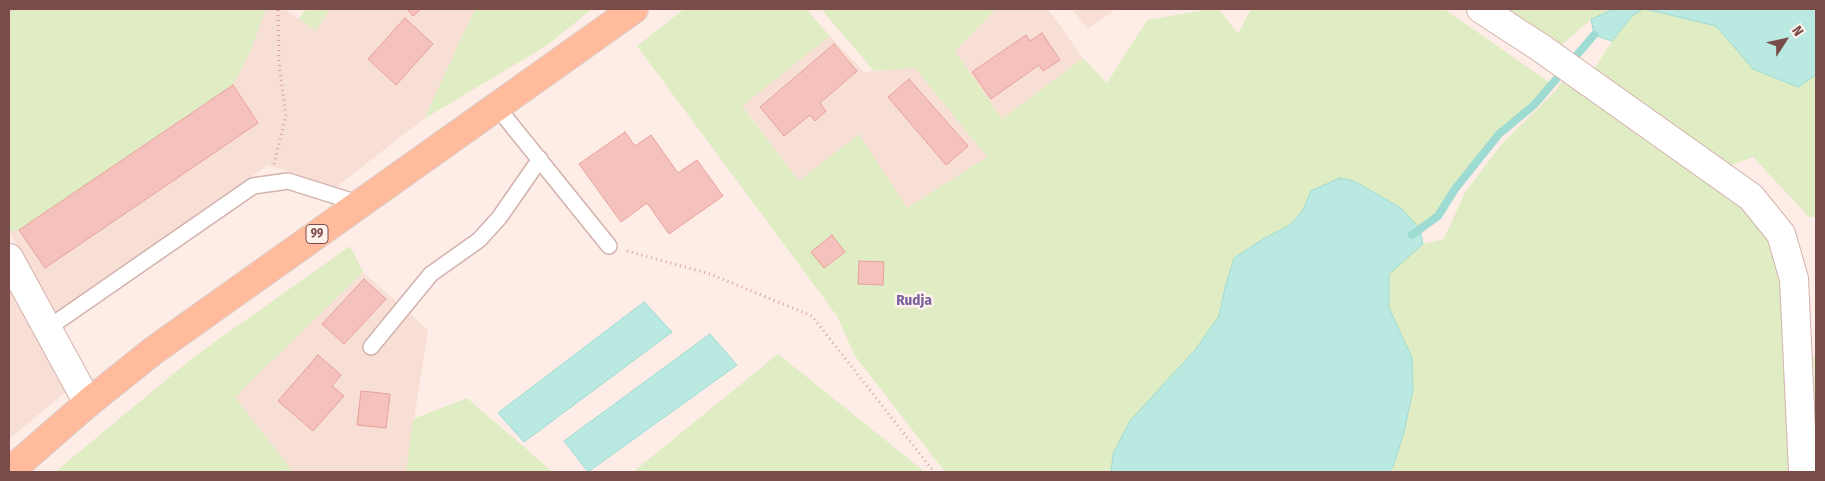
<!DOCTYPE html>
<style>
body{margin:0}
#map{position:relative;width:1825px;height:481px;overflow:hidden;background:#feede6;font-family:"Fira Sans Condensed",sans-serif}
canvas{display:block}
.frame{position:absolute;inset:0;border:10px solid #794b49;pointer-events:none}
.north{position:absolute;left:1760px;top:15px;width:50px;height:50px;-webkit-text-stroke:4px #fff2ed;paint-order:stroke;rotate:55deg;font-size:14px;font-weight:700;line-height:20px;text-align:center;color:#794b49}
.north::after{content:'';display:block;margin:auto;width:18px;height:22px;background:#794b49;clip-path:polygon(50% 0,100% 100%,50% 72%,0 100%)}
</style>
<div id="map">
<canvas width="1825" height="481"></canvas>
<div class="frame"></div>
<div class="north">N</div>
</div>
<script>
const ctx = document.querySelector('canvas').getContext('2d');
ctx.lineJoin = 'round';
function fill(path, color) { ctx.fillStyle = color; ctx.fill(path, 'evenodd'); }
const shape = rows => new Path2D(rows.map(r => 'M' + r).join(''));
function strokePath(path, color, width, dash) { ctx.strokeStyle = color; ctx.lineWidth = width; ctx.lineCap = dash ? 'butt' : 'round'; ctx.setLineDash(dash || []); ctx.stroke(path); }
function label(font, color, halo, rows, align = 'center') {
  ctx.font = font + ' "Fira Sans Condensed",sans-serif'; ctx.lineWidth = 5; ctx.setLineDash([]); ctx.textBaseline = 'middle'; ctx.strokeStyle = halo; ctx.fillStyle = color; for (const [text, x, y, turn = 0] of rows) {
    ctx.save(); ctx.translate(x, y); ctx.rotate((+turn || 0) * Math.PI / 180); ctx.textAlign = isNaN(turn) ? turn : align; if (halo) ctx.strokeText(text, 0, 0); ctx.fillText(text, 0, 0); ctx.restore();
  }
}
const residential = shape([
 [266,9,284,9,316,31,330,9,475,9,424,119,336,187,268,165,55,316,9,231,19,230,233,85,251,49],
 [996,9,1048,9,1083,58,1002,119,955,51],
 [1072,9,1116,9,1088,29],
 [830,36,864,72,915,68,987,157,907,208,859,135,799,181,742,105],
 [363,272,428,330,406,472,293,472,235,397],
 [9,276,73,386,9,439]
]);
const green = shape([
 [9,9,266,9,251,49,233,85,19,230,9,231],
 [306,9,330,9,316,31,299,19],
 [475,9,592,9,546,46,424,119],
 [684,9,806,9,830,36,742,106,799,181,859,134,907,208,987,157,915,68,874,71,821,9,996,9,955,51,1002,119,1083,58,1107,83,1147,20,1209,9,1219,9,1238,34,1251,9,1444,9,1552,84,1534,105,1499,134,1455,189,1438,216,1420,229,1401,208,1354,181,1312,191,1303,210,1290,225,1265,238,1234,258,1225,288,1219,316,1195,350,1168,380,1113,454,1111,472,945,472,855,356,837,316,637,46],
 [1484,9,1615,9,1591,19,1555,51],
 [1643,9,1716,26,1753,69,1798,87,1816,75,1816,216,1810,218,1753,157,1724,168,1593,71,1612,41,1632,16],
 [1569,73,1745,207,1772,242,1787,286,1795,472,1389,472,1393,467,1404,432,1413,390,1412,358,1389,308,1389,274,1423,244,1444,239,1464,194,1501,145,1556,90],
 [350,246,363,272,235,397,293,472,55,472,195,356],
 [778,354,925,472,633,472],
 [1813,355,1816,357,1816,470],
 [467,398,553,472,406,472,413,419]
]);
const water = shape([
 [1615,9,1643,9,1632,16,1612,41,1594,35,1591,19,1615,9],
 [1645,9,1816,9,1816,75,1798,87,1753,69,1716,26,1645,9],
 [1340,178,1354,181,1401,208,1420,229,1423,244,1389,274,1389,308,1412,358,1413,390,1404,432,1393,467,1389,472,1111,472,1113,454,1130,421,1195,350,1219,316,1225,288,1234,258,1265,238,1290,225,1303,210,1311,191,1340,178],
 [644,302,672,332,524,442,498,413,644,302],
 [710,334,737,365,588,472,564,441,710,334]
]);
const stream = shape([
 [1412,235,1438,216,1455,189,1499,134,1534,105,1594,35]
]);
const building = shape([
 [407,9,421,9,413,16,407,9],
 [405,18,433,44,396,85,368,59,405,18],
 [1042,33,1060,60,1043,71,1039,65,991,99,972,72,1026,35,1030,41,1042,33],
 [834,44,857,71,820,103,826,111,815,121,810,115,784,136,760,107,834,44],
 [909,79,968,146,946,165,888,97,909,79],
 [233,85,258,123,45,268,19,230,233,85],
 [625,132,635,146,651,135,678,173,697,160,723,196,669,234,647,203,621,222,579,164,625,132],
 [832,235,845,252,824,268,811,252,832,235],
 [859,261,884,262,883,285,858,284,859,261],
 [364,279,386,299,344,344,322,324,364,279],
 [318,355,341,375,332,386,344,396,313,431,278,401,318,355],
 [361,391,390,394,386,428,357,425,361,391]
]);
const path = shape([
 [274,164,286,116,279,63,278,9],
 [627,251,710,274,812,316,934,472]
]);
const service = shape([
 [497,107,609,246],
 [48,328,253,186,288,181,361,204],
 [371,347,431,274,479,240,499,218,540,159]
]);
const minor = shape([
 [1481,9,1541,48,1751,197,1781,234,1794,279,1803,472],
 [9,258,88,403]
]);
const primary = shape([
 [9,472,88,403,153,351,634,9]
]);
const shields = [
 [317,234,22]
];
const shieldNames = [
 ["99",317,234]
];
const neighbourhoodNames = [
 ["Rudja",914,301]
];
fill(residential, '#f8dfd6');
fill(green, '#e0ecc3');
fill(water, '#b9e9e1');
strokePath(water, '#9edbd2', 1);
strokePath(stream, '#9edbd2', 8);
fill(building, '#f5c1bc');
strokePath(building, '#e8a19b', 1);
strokePath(service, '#d3b2ad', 18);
strokePath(minor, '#d3b2ad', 30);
strokePath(primary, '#d9cdcc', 30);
strokePath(path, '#daa39e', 3, [1, 4]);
strokePath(service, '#fff', 15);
strokePath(minor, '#fff', 28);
strokePath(primary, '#ffbb9b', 28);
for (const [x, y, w] of shields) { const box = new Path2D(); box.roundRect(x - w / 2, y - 9.5, w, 19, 4); ctx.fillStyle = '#fff2ed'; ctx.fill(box); strokePath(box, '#794b49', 1); }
label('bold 12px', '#794b49', null, shieldNames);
label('bold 15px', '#78649c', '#fff2ed', neighbourhoodNames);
</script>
